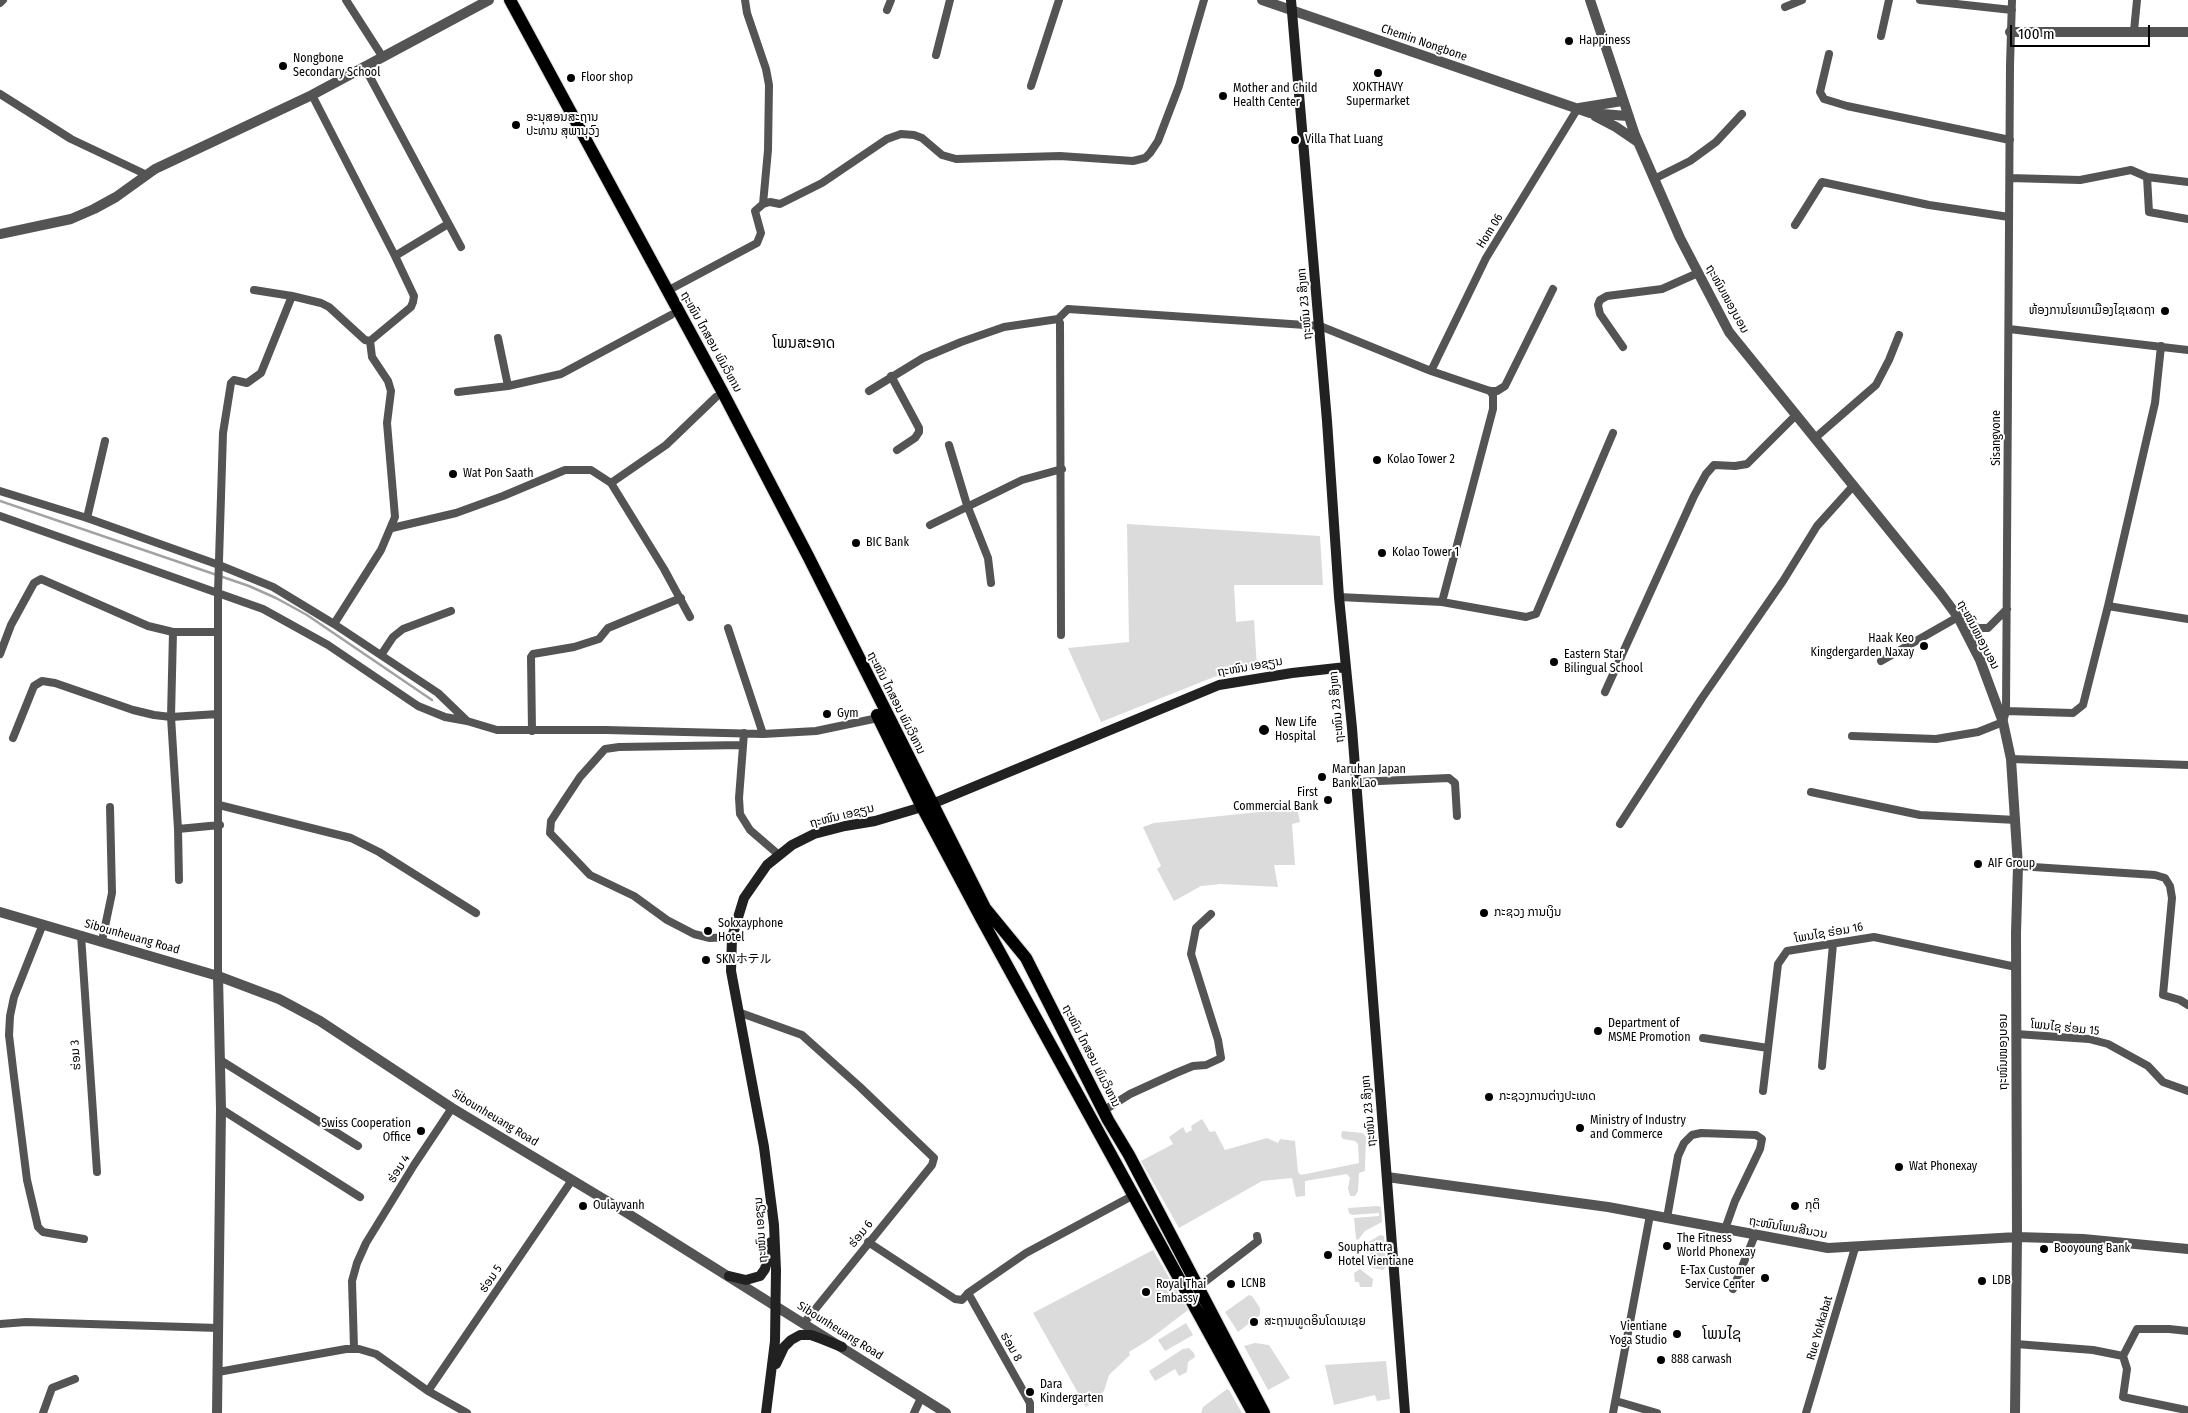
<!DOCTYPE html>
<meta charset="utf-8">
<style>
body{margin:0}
#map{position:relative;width:2188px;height:1413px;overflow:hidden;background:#fff;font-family:"Fira Sans Condensed",sans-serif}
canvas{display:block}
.scale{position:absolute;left:2010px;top:25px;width:140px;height:22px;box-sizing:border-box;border:2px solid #000;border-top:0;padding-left:6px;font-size:15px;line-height:18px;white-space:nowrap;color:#000;-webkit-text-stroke:4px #fff;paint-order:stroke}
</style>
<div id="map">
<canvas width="2188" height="1413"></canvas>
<div class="scale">100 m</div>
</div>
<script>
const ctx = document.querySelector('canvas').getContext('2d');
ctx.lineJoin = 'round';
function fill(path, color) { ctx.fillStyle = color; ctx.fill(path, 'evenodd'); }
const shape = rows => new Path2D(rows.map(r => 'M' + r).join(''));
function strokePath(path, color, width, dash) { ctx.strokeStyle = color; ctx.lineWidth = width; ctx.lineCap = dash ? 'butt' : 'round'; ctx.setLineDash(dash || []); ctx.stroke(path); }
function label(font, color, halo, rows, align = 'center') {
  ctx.font = font + ' "Fira Sans Condensed","Noto Sans JP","Noto Sans Lao",sans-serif'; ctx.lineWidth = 4; ctx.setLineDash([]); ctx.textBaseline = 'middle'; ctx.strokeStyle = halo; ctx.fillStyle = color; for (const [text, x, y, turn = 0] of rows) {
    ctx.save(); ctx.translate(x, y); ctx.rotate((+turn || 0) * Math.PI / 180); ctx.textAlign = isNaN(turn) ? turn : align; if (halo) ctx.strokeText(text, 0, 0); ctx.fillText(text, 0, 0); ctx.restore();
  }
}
const green = shape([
 [1127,524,1320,536,1323,585,1234,585,1236,622,1254,620,1257,668,1214,677,1101,722,1068,648,1129,642],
 [1297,808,1300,822,1292,824,1295,865,1274,865,1278,887,1221,884,1201,886,1174,901,1157,869,1161,866,1143,827,1154,823],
 [1202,1119,1210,1132,1215,1131,1225,1150,1267,1138,1278,1143,1280,1139,1295,1141,1298,1172,1301,1175,1359,1163,1358,1144,1355,1141,1343,1139,1341,1136,1342,1131,1363,1133,1366,1137,1365,1166,1365,1171,1359,1173,1358,1191,1355,1196,1350,1196,1348,1188,1350,1178,1347,1174,1305,1181,1305,1196,1296,1197,1292,1178,1262,1181,1179,1228,1141,1161,1173,1144,1169,1137,1183,1127,1186,1133,1192,1130,1191,1126],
 [1377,1206,1381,1207,1382,1222,1365,1231,1358,1240,1356,1239,1354,1218,1379,1216,1379,1213,1352,1215,1349,1213,1348,1208],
 [1380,1235,1384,1236,1386,1267,1383,1270,1373,1268,1367,1261,1371,1259,1370,1247,1367,1243],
 [1153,1250,1188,1310,1150,1339,1129,1352,1130,1355,1109,1375,1104,1391,1086,1407,1033,1313],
 [1360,1269,1373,1279,1372,1287,1360,1287,1359,1282,1355,1282,1354,1273],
 [1249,1295,1252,1296,1260,1308,1260,1315,1238,1332,1225,1312],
 [1186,1323,1193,1335,1165,1351,1158,1340],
 [1255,1343,1269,1345,1290,1378,1268,1390,1244,1346],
 [1189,1348,1194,1353,1195,1357,1188,1362,1187,1372,1179,1376,1175,1369,1155,1381,1149,1371,1183,1349],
 [1386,1361,1390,1399,1377,1401,1375,1395,1334,1405,1325,1365],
 [1227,1389,1229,1390,1242,1413,1201,1413,1203,1407]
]);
const stream = shape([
 [0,501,249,586,276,598,307,615,432,700]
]);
const minor = shape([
 [346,0,382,56],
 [745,0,747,13,766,69,769,85,768,150,763,204],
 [1920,0,2012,10],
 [0,3,3,0],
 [1785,7,1802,0],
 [887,10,891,0],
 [2134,31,2137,0],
 [1881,36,1889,0],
 [1829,54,1820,92,1824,99,1847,106,2010,140],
 [936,55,950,0],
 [364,66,461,247],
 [1031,86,1059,0],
 [0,94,71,139,147,175],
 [2147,177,2149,212,2188,219],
 [2010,178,2080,180,2131,170,2147,177,2188,182],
 [1654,179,1690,161,1716,142,1742,114],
 [1795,225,1822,182,1929,205,2009,217],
 [395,256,448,224],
 [254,290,292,296,321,303,329,307,365,340,370,341,411,307,413,302,414,296,395,256,312,95],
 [667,291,757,243,761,233,755,211,763,204,770,202,780,204,822,183,887,139,901,134,914,135,922,138,942,155,956,159,1060,156,1133,161,1145,158,1150,153,1158,141,1179,86,1204,0],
 [1058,319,1060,323,1061,635],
 [2009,329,2188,350],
 [498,338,508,386],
 [1623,347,1600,314,1598,305,1600,300,1607,296,1662,289,1698,273],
 [1431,371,1486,258,1578,108],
 [891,376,919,428,919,432,915,438,897,450],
 [869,391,923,358,961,342,1004,327,1058,319,1068,309,1320,326,1431,371,1490,391,1497,391,1505,386,1553,289],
 [458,392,508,386,561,374,671,315],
 [1815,438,1876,385,1889,360,1899,335],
 [949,445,967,505,988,558,991,583],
 [611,483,664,569,690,617],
 [0,491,87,518,219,565,273,587,334,624,438,693,467,721],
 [0,516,263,609,328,645,418,706,445,717,467,721,497,730,606,730,763,734,816,731,878,718],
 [87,518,105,441],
 [930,525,1022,480,1062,469],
 [392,528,456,513,503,496,565,470,591,470,611,483,666,445,716,397],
 [1339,597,1442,602,1526,617,1536,614,1613,433],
 [1442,602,1493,409,1493,395,1490,391],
 [2108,606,2188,619],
 [334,624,381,550,395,517,387,423,391,391,388,381,372,357,370,341],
 [728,628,763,734],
 [173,632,171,717,178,829,179,880],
 [0,654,11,625,34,583,41,579,148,626,173,632,218,632],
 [381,655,393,637,403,629,451,611],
 [1881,661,1958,617,1978,628,1988,628,2007,609],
 [1605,692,1694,496,1706,474,1714,465,1735,466,1747,464,1795,416],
 [2006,711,2073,713,2083,705,2108,606,2155,403,2161,346],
 [532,731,531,657,533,654,574,647,599,639,608,628,681,598],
 [744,733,739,798,740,814,750,830,779,855],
 [1852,736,1936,739,1978,732,2003,722,2006,711,2010,65,2012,0],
 [13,738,34,686,42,681,55,683,133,710,154,715,171,717,218,714],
 [2011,759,2188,765],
 [1356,782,1449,778,1455,783,1457,816],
 [1811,792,1920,815,2016,820],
 [219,805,351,838,379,852,476,913],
 [1620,824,1702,698,1783,581,1817,526,1854,485],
 [178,829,220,825],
 [2018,866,2155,875,2165,878,2170,886,2172,898,2163,995,2180,1000,2188,1005],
 [43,924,14,997,10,1016,9,1035,14,1077,27,1180,38,1227,43,1232,84,1239],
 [81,935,97,1172],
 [732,937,710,938,694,934,667,920,634,896,590,875,550,833,551,821,564,801,580,777,605,749,619,747,743,745],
 [102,941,112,893,110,807],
 [218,976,218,592,223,433,231,383,234,380,247,383,261,373,292,296],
 [738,1012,802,1035,860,1087,934,1158,932,1165,804,1323],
 [2016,1034,2089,1039,2108,1044,2148,1066,2163,1082,2188,1091],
 [1703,1038,1768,1048],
 [220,1060,358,1146],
 [1822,1066,1833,944],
 [1763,1091,1778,964,1787,951,1874,937,2016,967],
 [221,1109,360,1197],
 [1103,1111,1130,1094,1176,1073,1193,1066,1206,1065,1221,1058,1218,1040,1191,954,1196,928,1211,914],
 [1667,1218,1678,1156,1684,1143,1692,1135,1701,1133,1756,1135,1762,1139,1760,1149,1735,1201,1725,1229],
 [868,1242,955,1299,962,1300,968,1293,1026,1253,1132,1196],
 [1198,1287,1258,1241,1257,1236],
 [1733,1289,1755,1235],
 [968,1293,1030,1403,1030,1413],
 [0,1324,26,1322,218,1328],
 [2016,1344,2093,1350,2123,1356,2137,1329,2169,1329,2188,1331],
 [354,1348,352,1281,357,1263,366,1243,414,1165,452,1108],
 [2123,1356,2127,1369,2123,1397,2186,1410],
 [218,1372,346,1349,359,1349,376,1354,428,1391,467,1413],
 [428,1391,572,1180],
 [1616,1401,1657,1413],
 [43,1413,52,1388,75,1379],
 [914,1413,921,1398],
 [1613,1413,1650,1215],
 [1806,1413,1855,1248]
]);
const tertiary = shape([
 [1262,0,1590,113,1627,116],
 [1590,0,1635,135,1680,238,1729,332,1941,594,1958,617,1980,660,2003,722,2011,759,2018,866,2016,933,2017,1237,2015,1413],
 [2010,32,2188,32],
 [1579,108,1622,101],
 [1595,116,1616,127,1638,142],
 [0,234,71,219,94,209,116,197,155,169,312,95,489,0],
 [0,912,218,976,279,999,320,1021,452,1108,627,1213,946,1413],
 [1387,1177,1608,1207,1828,1248,2017,1237,2083,1239,2188,1249],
 [217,1413,221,1109,218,976]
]);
const secondary = shape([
 [1291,0,1327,421,1339,597,1352,728,1405,1413],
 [729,1276,746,1280,760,1276,765,1269,771,1242],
 [776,1364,784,1347,791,1340,800,1335,811,1335,822,1339,842,1347],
 [766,1413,775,1341,776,1270,774,1225,764,1147,731,971,732,937,744,898,767,865,792,845,814,834,845,826,875,821,932,804,1219,685,1292,673,1346,667]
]);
const trunk = shape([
 [510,0,722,391,808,556,985,908,1026,958,1108,1120,1129,1155,1264,1413],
 [877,715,922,807,981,918,1253,1413]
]);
const markers = [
 [1569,41,5,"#000"],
 [283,66,5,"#000"],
 [1378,73,5,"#000"],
 [571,78,5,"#000"],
 [1223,96,5,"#000"],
 [516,125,5,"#000"],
 [1295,140,5,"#000"],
 [2165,311,5,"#000"],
 [1377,460,5,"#000"],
 [453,474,5,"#000"],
 [856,543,5,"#000"],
 [1382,553,5,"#000"],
 [1924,646,5,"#000"],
 [1554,662,5,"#000"],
 [827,714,5,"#000"],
 [1264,730,6,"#000"],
 [1322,777,5,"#000"],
 [1328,800,5,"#000"],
 [1978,864,5,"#000"],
 [1484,913,5,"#000"],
 [708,931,5,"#000"],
 [706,960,5,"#000"],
 [1598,1031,5,"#000"],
 [1489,1097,5,"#000"],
 [1580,1128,5,"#000"],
 [421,1131,5,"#000"],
 [1899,1167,5,"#000"],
 [583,1206,5,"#000"],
 [1795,1206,5,"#000"],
 [1667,1246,5,"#000"],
 [2044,1249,5,"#000"],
 [1328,1255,5,"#000"],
 [1765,1278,5,"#000"],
 [1982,1281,5,"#000"],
 [1231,1284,5,"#000"],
 [1146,1292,5,"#000"],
 [1254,1322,5,"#000"],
 [1677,1334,5,"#000"],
 [1661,1360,5,"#000"],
 [1030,1392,5,"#000"]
];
const poiNames = [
 ["Happiness",1579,41],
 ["Nongbone",293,59],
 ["Secondary School",293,73],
 ["Floor shop",581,78],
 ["XOKTHAVY",1378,88,"center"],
 ["Supermarket",1378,102,"center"],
 ["Mother and Child",1233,89],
 ["Health Center",1233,103],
 ["ອະນຸສອນສະຖານ",526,118],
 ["ປະທານ ສຸພານຸວົງ",526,132],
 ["Villa That Luang",1305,140],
 ["ຫ້ອງການໂຍທາເມືອງໄຊເສດຖາ",2155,311,"right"],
 ["Kolao Tower 2",1387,460],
 ["Wat Pon Saath",463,474],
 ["BIC Bank",866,543],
 ["Kolao Tower 1",1392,553],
 ["Haak Keo",1914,639,"right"],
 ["Kingdergarden Naxay",1914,653,"right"],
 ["Eastern Star",1564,655],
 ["Bilingual School",1564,669],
 ["Gym",837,714],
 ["New Life",1275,723],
 ["Hospital",1275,737],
 ["Maruhan Japan",1332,770],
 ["Bank Lao",1332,784],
 ["First",1318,793,"right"],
 ["Commercial Bank",1318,807,"right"],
 ["AIF Group",1988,864],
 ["ກະຊວງ ການເງິນ",1494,913],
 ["Sokxayphone",718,924],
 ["Hotel",718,938],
 ["SKNホテル",716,960],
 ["Department of",1608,1024],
 ["MSME Promotion",1608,1038],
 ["ກະຊວງການຕ່າງປະເທດ",1499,1097],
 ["Ministry of Industry",1590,1121],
 ["and Commerce",1590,1135],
 ["Swiss Cooperation",411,1124,"right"],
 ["Office",411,1138,"right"],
 ["Wat Phonexay",1909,1167],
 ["Oulayvanh",593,1206],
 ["ກຸຕິ",1805,1206],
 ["The Fitness",1677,1239],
 ["World Phonexay",1677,1253],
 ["Souphattra",1338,1248],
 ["Hotel Vientiane",1338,1262],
 ["Booyoung Bank",2054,1249],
 ["E-Tax Customer",1755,1271,"right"],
 ["Service Center",1755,1285,"right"],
 ["LDB",1992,1281],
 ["LCNB",1241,1284],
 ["Royal Thai",1156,1285],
 ["Embassy",1156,1299],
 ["ສະຖານທູດອິນໂດເນເຊຍ",1264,1322],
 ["Vientiane",1667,1327,"right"],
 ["Yoga Studio",1667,1341,"right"],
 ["888 carwash",1671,1360],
 ["Dara",1040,1385],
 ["Kindergarten",1040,1399]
];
const streetNames = [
 ["Chemin Nongbone",1424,43,19],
 ["Hom 06",1490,231,-58],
 ["ຖະໜົນໜອງບອນ",1727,299,61],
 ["ຖະໜົນ 23 ສິງຫາ",1305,304,-95],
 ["ຖະໜົນ ໄກສອນ ພົມວິຫານ",711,342,61],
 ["Sisangvone",1997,438,-90],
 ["ຖະໜົນໜອງບອນ",1978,635,62],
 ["ຖະໜົນ ເອຊຽນ",1250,667,-10],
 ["ຖະໜົນ ໄກສອນ ພົມວິຫານ",896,703,63],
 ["ຖະໜົນ 23 ສິງຫາ",1337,707,-95],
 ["ຖະໜົນ ເອຊຽນ",842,816,-14],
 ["ໂພນໄຊ ຮ່ອມ 16",1829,933,-10],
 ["Sibounheuang Road",132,937,16],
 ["ໂພນໄຊ ຮ່ອມ 15",2065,1028,6],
 ["ຖະໜົນໜອງບອນ",2004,1052,-90],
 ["ຮ່ອມ 3",76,1055,-94],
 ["ຖະໜົນ ໄກສອນ ພົມວິຫານ",1091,1056,63],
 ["ຖະໜົນ 23 ສິງຫາ",1369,1111,-95],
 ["Sibounheuang Road",495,1118,31],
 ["ຮ່ອມ 4",399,1169,-58],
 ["ຖະໜົນໂພນສີນວນ",1788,1228,10],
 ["ຖະໜົນ ເອຊຽນ",761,1230,-94],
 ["ຮ່ອມ 6",861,1234,-51],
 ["ຮ່ອມ 5",491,1279,-56],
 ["Rue Yokkabat",1820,1328,-74],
 ["Sibounheuang Road",840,1331,32],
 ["ຮ່ອມ 8",1011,1347,60]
];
const quarterNames = [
 ["ໂພນສະອາດ",804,344],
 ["ໂພນໄຊ",1722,1335]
];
fill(green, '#dbdbdb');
strokePath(stream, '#a2a2a2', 2.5);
strokePath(trunk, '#dbdbdb', 14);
strokePath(minor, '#545454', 8);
strokePath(tertiary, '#545454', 10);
strokePath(secondary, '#212121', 10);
strokePath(trunk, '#000', 12);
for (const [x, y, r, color] of markers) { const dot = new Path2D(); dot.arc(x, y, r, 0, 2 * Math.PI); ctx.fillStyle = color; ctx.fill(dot); strokePath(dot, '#fff', 2); }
label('12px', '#000', '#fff', poiNames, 'left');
label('12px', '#000', '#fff', streetNames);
label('15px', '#000', '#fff', quarterNames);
</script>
